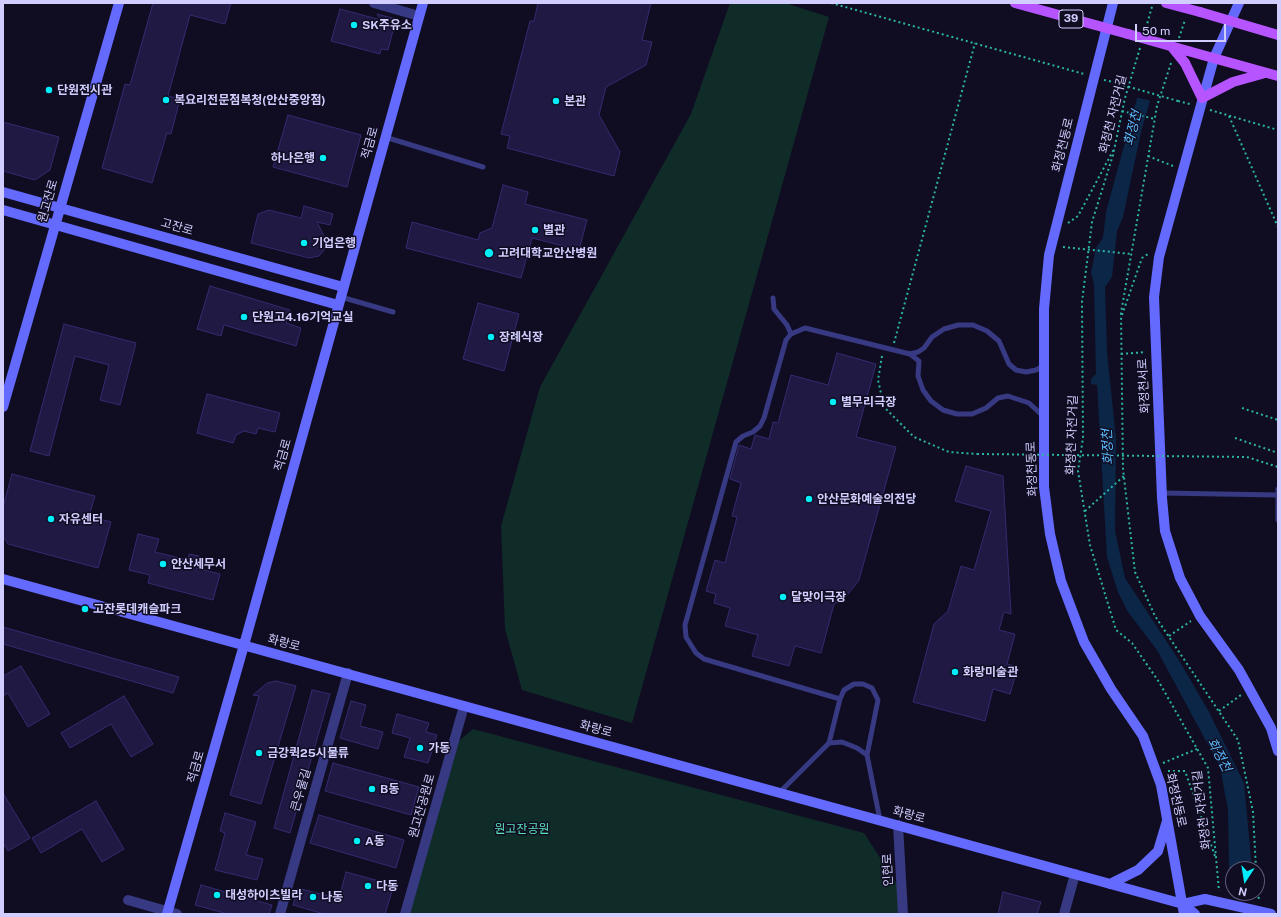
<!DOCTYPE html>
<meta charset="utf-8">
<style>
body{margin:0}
#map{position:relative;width:1281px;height:917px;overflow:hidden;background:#100d22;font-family:"Public Sans",sans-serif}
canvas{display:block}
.frame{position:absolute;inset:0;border:4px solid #d1ceff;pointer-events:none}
.north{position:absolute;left:1225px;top:861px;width:40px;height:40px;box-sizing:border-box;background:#100d22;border:1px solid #5d5a7a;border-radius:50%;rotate:192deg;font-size:11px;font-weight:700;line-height:16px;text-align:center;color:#d1ceff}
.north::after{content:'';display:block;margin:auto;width:14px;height:18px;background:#00eef9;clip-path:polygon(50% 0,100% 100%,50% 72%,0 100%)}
.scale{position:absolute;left:1135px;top:24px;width:91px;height:18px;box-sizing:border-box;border:2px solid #d1ceff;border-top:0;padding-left:5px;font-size:12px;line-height:14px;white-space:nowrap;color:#d1ceff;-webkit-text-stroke:3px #100d22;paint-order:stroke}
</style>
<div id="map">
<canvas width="1281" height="917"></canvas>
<div class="frame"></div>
<div class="north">N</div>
<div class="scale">50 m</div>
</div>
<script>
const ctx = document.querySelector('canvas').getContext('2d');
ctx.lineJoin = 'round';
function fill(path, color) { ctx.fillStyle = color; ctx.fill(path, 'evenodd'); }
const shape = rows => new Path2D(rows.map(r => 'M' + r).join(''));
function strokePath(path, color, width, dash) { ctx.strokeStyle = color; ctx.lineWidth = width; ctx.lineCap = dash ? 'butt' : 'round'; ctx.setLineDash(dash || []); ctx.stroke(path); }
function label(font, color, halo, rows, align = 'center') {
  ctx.font = font + ' "Public Sans","Noto Sans KR",sans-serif'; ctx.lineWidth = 3; ctx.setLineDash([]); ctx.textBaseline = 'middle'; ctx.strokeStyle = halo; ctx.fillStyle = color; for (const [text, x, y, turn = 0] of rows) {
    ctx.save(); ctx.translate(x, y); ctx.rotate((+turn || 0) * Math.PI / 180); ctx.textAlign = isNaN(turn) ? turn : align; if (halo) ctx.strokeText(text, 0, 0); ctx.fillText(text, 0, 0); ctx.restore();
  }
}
const green = shape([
 [730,3,785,3,829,17,632,723,522,690,505,629,501,526,540,387,691,114],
 [473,729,864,833,899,887,901,914,409,914,459,741]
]);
const water = shape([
 [1163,3,1178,3,1141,132,1123,217,1117,231,1112,277,1105,287,1107,352,1116,439,1115,531,1125,578,1180,662,1209,712,1244,783,1252,869,1233,869,1233,893,1229,869,1228,810,1220,767,1157,650,1128,612,1118,592,1107,557,1097,385,1091,384,1091,379,1096,374,1094,284,1091,273,1096,248,1103,238,1106,212]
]);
const pier = shape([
 [1161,3,1180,3,1152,101,1135,97],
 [1228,874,1233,875,1233,893,1256,893,1258,914,1234,914]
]);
const building = shape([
 [153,3,231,3,225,24,190,15,168,96,180,99,171,134,167,133,152,183,102,168,125,84,130,85,153,3],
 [538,3,651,3,642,40,652,42,646,65,606,87,599,115,620,152,614,176,507,148,510,136,501,134,530,21,534,21,538,3],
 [340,9,381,20,377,14,396,19,388,50,381,49,380,54,331,41,340,9],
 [288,115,361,135,347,187,273,167,288,115],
 [3,122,59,137,50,170,35,180,3,171,3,122],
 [503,185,528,192,525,204,587,220,579,250,532,238,521,278,406,248,412,222,478,240,480,233,492,228,503,185],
 [304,206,333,214,330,225,317,222,326,240,326,245,325,249,319,256,309,258,251,243,258,214,269,210,301,218,304,206],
 [210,286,290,310,286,323,301,328,296,346,224,325,221,336,197,329,210,286],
 [478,303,519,314,504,371,463,359,478,303],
 [64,324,136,343,120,405,100,400,109,365,75,356,49,456,30,451,64,324],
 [837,353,876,364,856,437,896,447,859,580,845,598,834,604,821,653,795,646,789,666,752,656,758,635,725,626,730,608,714,603,716,594,706,591,715,560,725,563,737,517,732,516,741,483,730,479,739,445,751,449,755,435,769,439,773,422,778,423,791,375,828,385,837,353],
 [207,394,280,413,275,432,258,428,256,434,244,431,236,435,233,443,197,433,207,394],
 [966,466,1003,476,1011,614,1004,612,999,630,1015,634,1007,664,1018,667,1010,694,993,689,985,721,913,702,934,624,948,611,961,566,974,570,991,511,955,501,966,466],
 [12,474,95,496,89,516,111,522,98,568,8,544,3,536,3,507,12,474],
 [138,534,159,539,155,552,188,560,189,554,199,556,196,568,220,574,213,600,148,583,150,575,129,570,138,534],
 [3,627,179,677,173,693,3,644,3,627],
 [21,666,50,714,28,727,8,693,3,696,3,676,21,666],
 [276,681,296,686,261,804,230,795,259,696,253,695,267,683,276,681],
 [312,690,330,694,290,833,274,828,312,690],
 [124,696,153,744,131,757,111,724,70,748,61,733,124,696],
 [351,701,366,705,360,726,383,732,378,749,340,738,351,701],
 [397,714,429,723,426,732,437,735,428,763,404,757,410,738,392,733,397,714],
 [333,763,419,787,411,815,325,791,333,763],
 [3,793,30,838,8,851,3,843,3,793],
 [96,801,124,849,102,862,82,829,41,853,32,838,96,801],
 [225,813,256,822,246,855,263,859,257,880,215,870,225,833,220,831,225,813],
 [319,815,404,840,396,868,310,843,319,815],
 [346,872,394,885,385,914,324,914,293,905,298,888,339,899,346,872],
 [201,885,272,905,269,914,228,914,195,905,201,885],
 [1003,892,1041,902,1037,914,998,914,1003,892]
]);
const path = shape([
 [831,3,1084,74],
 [1146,28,1153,3],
 [1179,38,1185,20],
 [1140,48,1125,98,1113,155,1092,222,1082,302,1083,438,1078,471,1090,545,1116,630,1132,643,1159,682,1208,768,1219,891],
 [1171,63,1157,106,1121,313,1123,469,1135,572,1155,616,1238,740,1253,812,1256,869],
 [1104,80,1109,81],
 [1178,101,1190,104],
 [1210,110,1278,130],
 [1122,111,1155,119],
 [1229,116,1278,227],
 [1148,156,1173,166],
 [1068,223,1078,216,1114,149],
 [1063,247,1131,254],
 [1122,315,1142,258,1148,254],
 [894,343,975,43],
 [1121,354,1146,352],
 [882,356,878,380,884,407,914,437,949,452,977,454],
 [1242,408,1278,420],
 [1235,438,1278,453],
 [1247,457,1278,467],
 [1085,511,1124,476],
 [1169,636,1191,621],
 [1219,711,1241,695],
 [1163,763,1197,749],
 [1168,771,1185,771,1215,856],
 [1257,882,1259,901]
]);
const lane = shape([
 [385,137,483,167],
 [341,297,393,312],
 [773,298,774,309,787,325,791,334],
 [910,354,919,361,918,376,923,390,931,401,943,410,957,414,972,414,986,408,998,398,1008,396,1029,403,1043,416],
 [1278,489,1278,520],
 [1162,493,1278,495],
 [840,699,704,659,696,653,686,637,685,625,736,442,743,436,753,432,760,426,764,418,786,340,791,334,805,328,910,354,918,352,924,348,932,337,944,329,958,325,973,325,987,331,999,341,1009,364,1016,370,1026,372,1036,370,1043,366],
 [829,743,842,742,857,748,867,755],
 [780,792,829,743,840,699,844,690,854,684,863,684,872,688,878,700,867,755,880,820]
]);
const street = shape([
 [374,3,419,16],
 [898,825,903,914],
 [128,900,177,914],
 [280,914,348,673],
 [405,914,464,706],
 [1064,914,1075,874]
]);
const secondary = shape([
 [1113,3,1049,255,1044,309,1044,487,1050,534,1061,581,1084,642,1111,689,1143,736,1161,785,1184,914],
 [1239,3,1214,58,1159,257,1154,297,1162,498,1165,531,1180,578,1200,616,1239,670,1271,728,1278,751],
 [3,192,343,287],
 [3,210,338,305],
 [3,407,119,3],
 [3,579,1183,904,1195,914],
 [1110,884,1138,870,1158,851,1167,821],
 [1183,904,1205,899],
 [167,914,244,645,423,3]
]);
const primary = shape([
 [1015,3,1128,34],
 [1200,12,1278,35],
 [1188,51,1278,76],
 [1185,63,1202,98,1233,82,1265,73]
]);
const pathBridge = shape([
 [1109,81,1178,101],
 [977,454,1247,457]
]);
const secondaryBridge = shape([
 [1205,899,1271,914]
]);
const primaryBridge = shape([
 [1166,3,1200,12],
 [1128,34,1188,51],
 [1172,47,1185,63]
]);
const markers = [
 [354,25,4,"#00eef9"],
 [49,90,4,"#00eef9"],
 [166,100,4,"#00eef9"],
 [556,101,4,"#00eef9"],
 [323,158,4,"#00eef9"],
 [535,230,4,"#00eef9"],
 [304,243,4,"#00eef9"],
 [489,253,5,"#00eef9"],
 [244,317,4,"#00eef9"],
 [491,337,4,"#00eef9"],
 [833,402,4,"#00eef9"],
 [809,499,4,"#00eef9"],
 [51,519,4,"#00eef9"],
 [163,564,4,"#00eef9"],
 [783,597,4,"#00eef9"],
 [85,609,4,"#00eef9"],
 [955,672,4,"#00eef9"],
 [420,748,4,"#00eef9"],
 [259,753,4,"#00eef9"],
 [372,789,4,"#00eef9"],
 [357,841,4,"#00eef9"],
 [368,886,4,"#00eef9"],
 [217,895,4,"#00eef9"],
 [313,897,4,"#00eef9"]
];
const shields = [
 [1071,19,24]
];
const shieldNames = [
 ["39",1071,19]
];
const poiNames = [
 ["SK주유소",362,25],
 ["단원전시관",57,90],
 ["복요리전문점복청(안산중앙점)",174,100],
 ["본관",564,101],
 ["하나은행",315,158,"right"],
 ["별관",543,230],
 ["기업은행",312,243],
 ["고려대학교안산병원",498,253],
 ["단원고4.16기억교실",252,317],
 ["장례식장",499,337],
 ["별무리극장",841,402],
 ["안산문화예술의전당",817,499],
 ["자유센터",59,519],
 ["안산세무서",171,564],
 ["달맞이극장",791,597],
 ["고잔롯데캐슬파크",93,609],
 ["화랑미술관",963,672],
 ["가동",428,748],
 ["금강퀵25시물류",267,753],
 ["B동",380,789],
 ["A동",365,841],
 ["다동",376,886],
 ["대성하이츠빌라",225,895],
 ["나동",321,897]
];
const streetNames = [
 ["화정천 자전거길",1113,114,-76],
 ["적금로",370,143,-74],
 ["화정천동로",1063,145,-76],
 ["원고잔로",48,201,-74],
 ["고잔로",177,227,16],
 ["화정천서로",1144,386,-93],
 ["화정천 자전거길",1072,435,-88],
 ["적금로",283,455,-74],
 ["화정천동로",1032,469,-92],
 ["화랑로",284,643,15],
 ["화랑로",596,729,15],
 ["적금로",196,767,-74],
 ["큰우물길",301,790,-74],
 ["화정천동로",1176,800,77],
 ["원고잔공원로",422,806,-74],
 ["화정천 자전거길",1202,810,-97],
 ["화랑로",909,815,15],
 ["인현로",888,870,-93]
];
const parkNames = [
 ["원고잔공원",522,829]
];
const waterNames = [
 ["화정천",1133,128,-76],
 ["화정천",1108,447,-93],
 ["화정천",1219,755,62]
];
fill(green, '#102c29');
fill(water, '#0c2647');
fill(pier, '#100d22');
fill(building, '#1f1943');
strokePath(building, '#342b70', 1);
strokePath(path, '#2cb5a5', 2, [2, 3]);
strokePath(lane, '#373982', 5);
strokePath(street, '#373982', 10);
strokePath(secondary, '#656aff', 10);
strokePath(primary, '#b655ff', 10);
strokePath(pathBridge, '#2cb5a5', 2, [2, 3]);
strokePath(secondaryBridge, '#656aff', 10);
strokePath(primaryBridge, '#b655ff', 10);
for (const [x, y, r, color] of markers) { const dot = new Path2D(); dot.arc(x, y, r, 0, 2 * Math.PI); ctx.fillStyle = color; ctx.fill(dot); strokePath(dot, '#100d22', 1.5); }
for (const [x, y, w] of shields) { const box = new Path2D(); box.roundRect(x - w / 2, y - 9, w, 18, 3); ctx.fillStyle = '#100d22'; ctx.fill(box); strokePath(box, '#d1ceff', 1); }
label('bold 11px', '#d1ceff', null, shieldNames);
label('bold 12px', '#d1ceff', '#100d22', poiNames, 'left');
label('12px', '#d1ceff', '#100d22', streetNames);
label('12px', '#59e1b7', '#100d22', parkNames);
label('italic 13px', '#5cbdff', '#100d22', waterNames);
</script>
